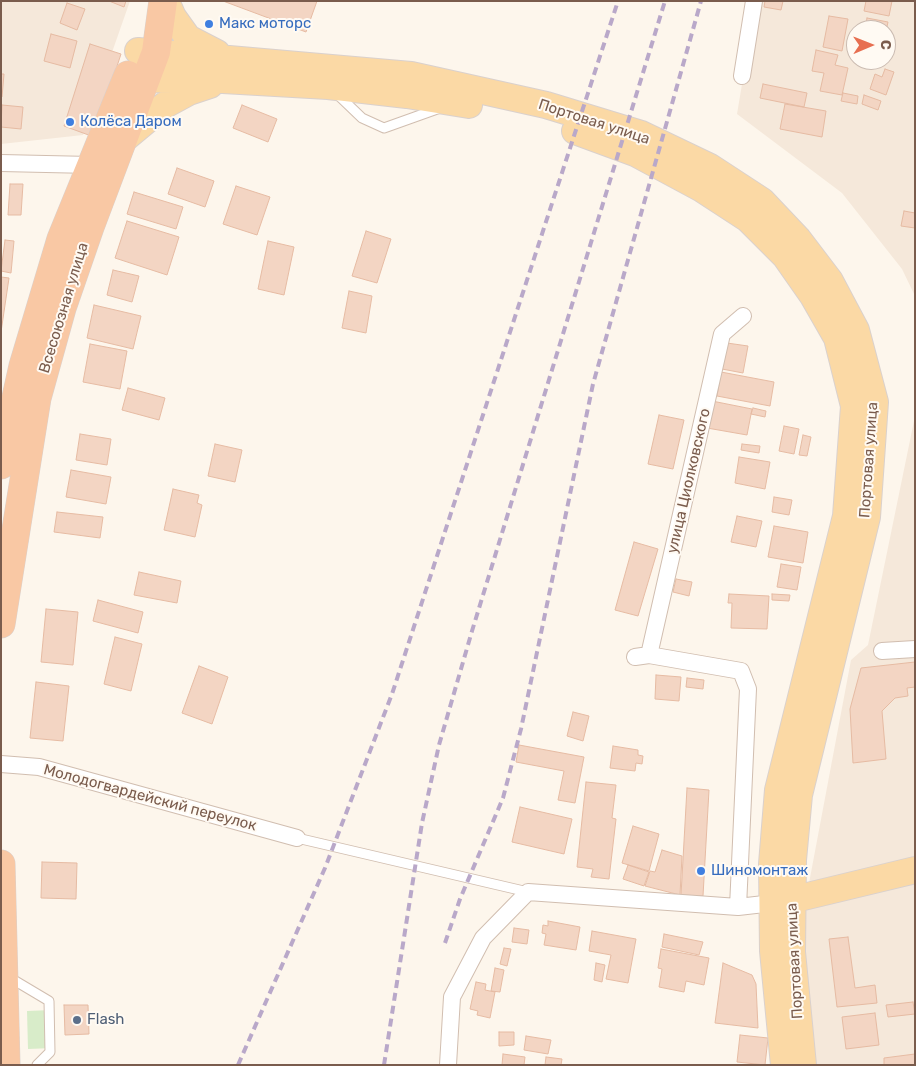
<!DOCTYPE html>
<meta charset="utf-8">
<style>
body{margin:0}
#map{position:relative;width:916px;height:1066px;overflow:hidden;background:#fdf6ec;font-family:Rubik,sans-serif}
canvas{display:block}
.frame{position:absolute;inset:0;border:2px solid #7a5c4d;pointer-events:none}
.north{position:absolute;left:846px;top:20px;width:50px;height:50px;box-sizing:border-box;background:#fffaf3;border:1px solid #cabbb1;border-radius:50%;rotate:89deg;font-size:14px;font-weight:700;line-height:20px;text-align:center;color:#7a5c4d}
.north::after{content:'';display:block;margin:auto;width:18px;height:22px;background:#e76f51;clip-path:polygon(50% 0,100% 100%,50% 72%,0 100%)}
</style>
<div id="map">
<canvas width="916" height="1066"></canvas>
<div class="frame"></div>
<div class="north">С</div>
</div>
<script>
const ctx = document.querySelector('canvas').getContext('2d');
ctx.lineJoin = 'round';
function fill(path, color) { ctx.fillStyle = color; ctx.fill(path, 'evenodd'); }
const shape = rows => new Path2D(rows.map(r => 'M' + r).join(''));
function strokePath(path, color, width, dash) { ctx.strokeStyle = color; ctx.lineWidth = width; ctx.lineCap = dash ? 'butt' : 'round'; ctx.setLineDash(dash || []); ctx.stroke(path); }
function label(font, color, halo, rows, align = 'center') {
  ctx.font = font + ' Rubik,sans-serif'; ctx.lineWidth = 4; ctx.setLineDash([]); ctx.textBaseline = 'middle'; ctx.strokeStyle = halo; ctx.fillStyle = color; for (const [text, x, y, turn = 0] of rows) {
    ctx.save(); ctx.translate(x, y); ctx.rotate((+turn || 0) * Math.PI / 180); ctx.textAlign = isNaN(turn) ? turn : align; if (halo) ctx.strokeText(text, 0, 0); ctx.fillText(text, 0, 0); ctx.restore();
  }
}
const residential = shape([
 [1,1,130,1,83,135,1,144],
 [756,1,915,1,915,296,902,269,842,193,737,114],
 [856,30,886,30,886,60,856,60],
 [915,416,915,1065,816,1065,800,931,851,660,868,645]
]);
const green = shape([
 [52,1010,53,1048,28,1049,27,1011]
]);
const building = shape([
 [109,1,126,1,124,7,109,1],
 [223,1,317,1,306,32,223,1],
 [765,1,783,1,781,10,764,7,765,1],
 [866,1,892,1,889,16,864,11,866,1],
 [67,3,85,9,77,30,60,23,67,3],
 [829,16,848,19,842,51,823,47,829,16],
 [867,18,888,22,886,31,865,30,867,18],
 [51,34,77,41,70,68,44,61,51,34],
 [90,44,121,54,94,137,64,126,90,44],
 [816,50,838,55,835,65,848,68,842,95,820,91,824,73,812,71,816,50],
 [885,69,894,72,886,95,870,89,875,74,882,77,885,69],
 [1,74,4,74,2,97,1,96,1,74],
 [763,84,807,93,804,107,760,98,763,84],
 [843,93,858,96,857,104,841,101,843,93],
 [864,95,881,101,878,110,862,104,864,95],
 [785,104,826,111,822,137,780,129,785,104],
 [2,105,23,107,21,129,1,127,2,105],
 [242,105,277,119,268,142,233,128,242,105],
 [177,168,214,181,205,207,168,194,177,168],
 [10,184,23,184,21,215,8,215,10,184],
 [236,186,270,197,257,235,223,224,236,186],
 [134,192,183,207,176,229,127,214,134,192],
 [904,211,915,213,915,228,901,226,904,211],
 [127,221,179,237,167,275,115,258,127,221],
 [366,231,391,239,377,283,352,276,366,231],
 [5,240,14,241,11,273,1,271,5,240],
 [268,241,294,247,284,295,258,289,268,241],
 [113,270,139,276,132,302,107,295,113,270],
 [1,277,9,278,1,332,1,277],
 [349,291,372,296,366,333,342,328,349,291],
 [94,305,141,316,133,349,87,338,94,305],
 [727,343,748,346,743,373,722,369,727,343],
 [90,344,127,351,120,389,83,382,90,344],
 [721,372,774,382,770,406,717,396,721,372],
 [128,388,165,398,159,420,122,410,128,388],
 [712,401,752,409,747,435,707,428,712,401],
 [753,408,766,411,765,417,751,414,753,408],
 [659,415,684,420,673,469,648,464,659,415],
 [784,426,799,429,794,454,779,451,784,426],
 [80,434,111,439,107,465,76,460,80,434],
 [803,435,811,437,807,456,799,455,803,435],
 [215,444,242,450,235,482,208,476,215,444],
 [742,444,760,446,759,453,741,450,742,444],
 [739,457,770,462,765,489,735,483,739,457],
 [71,470,111,477,106,504,66,497,71,470],
 [173,489,199,495,197,503,202,505,195,537,164,530,173,489],
 [774,497,792,500,789,515,772,512,774,497],
 [57,512,103,517,100,538,54,532,57,512],
 [737,516,762,521,756,547,731,542,737,516],
 [774,526,808,532,803,563,768,557,774,526],
 [634,542,658,549,638,616,615,610,634,542],
 [781,564,801,567,797,590,777,587,781,564],
 [139,572,181,581,177,603,134,595,139,572],
 [676,579,692,582,689,596,673,592,676,579],
 [729,594,769,596,767,629,731,628,732,603,728,603,729,594],
 [772,594,790,595,789,601,772,600,772,594],
 [98,600,143,612,138,633,93,621,98,600],
 [46,609,78,612,73,665,41,662,46,609],
 [115,637,142,644,131,691,104,684,115,637],
 [915,662,915,687,907,688,908,696,895,698,882,711,886,759,853,763,850,709,861,668,915,662],
 [199,666,228,677,212,724,182,713,199,666],
 [656,675,681,677,679,701,655,699,656,675],
 [687,678,704,680,703,689,686,687,687,678],
 [36,682,69,686,63,741,30,738,36,682],
 [573,712,589,716,583,741,567,736,573,712],
 [519,745,584,757,575,803,558,800,564,771,516,762,519,745],
 [613,746,638,750,638,755,643,756,642,764,636,763,635,771,610,768,613,746],
 [586,782,616,785,612,818,616,819,609,879,591,877,593,869,577,867,586,782],
 [687,788,709,790,703,896,681,895,687,788],
 [520,807,572,819,564,854,512,842,520,807],
 [633,826,659,834,649,871,622,863,633,826],
 [662,850,682,856,680,895,645,886,650,871,655,872,662,850],
 [42,862,77,863,76,899,41,898,42,862],
 [628,865,649,872,644,886,623,879,628,865],
 [548,921,580,927,576,950,544,945,546,934,542,933,543,925,548,926,548,921],
 [514,928,529,930,527,944,512,942,514,928],
 [592,931,636,939,628,983,606,979,611,955,589,951,592,931],
 [664,934,703,942,699,955,662,947,664,934],
 [848,937,855,988,875,985,877,1003,837,1007,829,939,848,937],
 [504,948,511,949,507,966,500,964,504,948],
 [661,949,709,958,704,985,686,981,684,992,659,987,662,969,658,968,661,949],
 [596,963,605,965,602,982,594,980,596,963],
 [723,963,752,975,756,984,758,1028,715,1023,723,963],
 [495,968,504,970,500,992,491,991,495,968],
 [476,982,486,984,485,990,495,992,490,1018,477,1015,478,1011,470,1009,476,982],
 [913,1002,915,1014,888,1017,886,1005,913,1002],
 [64,1005,88,1005,89,1034,65,1035,64,1005],
 [875,1013,879,1045,846,1049,842,1017,875,1013],
 [499,1032,514,1032,514,1045,499,1046,499,1032],
 [740,1035,768,1038,765,1065,737,1062,740,1035],
 [526,1036,551,1040,548,1054,524,1050,526,1036],
 [503,1054,525,1057,524,1065,502,1065,503,1054],
 [915,1054,915,1065,884,1065,884,1058,915,1054],
 [546,1057,562,1059,561,1065,545,1065,546,1057]
]);
const service = shape([
 [336,93,362,118,384,128,440,108],
 [297,838,528,892],
 [7,976,49,1001,50,1052,37,1065]
]);
const minor = shape([
 [742,76,754,1],
 [1,163,91,165],
 [882,651,915,649],
 [649,655,722,334,743,316],
 [635,657,649,655,741,671,748,689,738,907],
 [1,764,39,767,297,838],
 [448,1065,452,997,483,938,528,892,738,907,773,903]
]);
const primary = shape([
 [166,1,173,17,188,38,217,53],
 [138,51,411,75,546,105,641,134,710,167,762,201,798,239,830,281,856,330,875,402,867,517,799,795,793,860,792,952,803,1065],
 [126,79,223,80,328,86,407,95,469,105],
 [575,131,635,153,702,189,748,219,785,256,813,296,837,338,854,406,846,516,778,790,772,864,773,951,784,1065],
 [123,140,165,105,189,92,210,85],
 [791,900,915,870]
]);
const trunk = shape([
 [1,465,23,366,61,239,128,75],
 [1,624,37,398,62,308,90,227,156,52,163,1],
 [1,864,6,1065]
]);
const rail = shape([
 [445,943,460,899,503,798,521,729,593,384,701,1],
 [238,1065,325,868,392,694,618,1],
 [384,1065,422,823,439,745,472,631,665,1]
]);
const markers = [
 [209,24,5,"#3f7fe0"],
 [70,122,5,"#3f7fe0"],
 [701,871,5,"#3f7fe0"],
 [77,1020,5,"#5c6f8a"]
];
const shopNames = [
 ["Макс моторс",219,24],
 ["Колёса Даром",80,122],
 ["Шиномонтаж",711,871]
];
const streetNames = [
 ["Портовая улица",594,122,18],
 ["Всесоюзная улица",64,308,-73],
 ["Портовая улица",869,460,-86],
 ["улица Циолковского",689,481,-77],
 ["Молодогвардейский переулок",150,798,15],
 ["Портовая улица",795,961,-93]
];
const serviceNames = [
 ["Flash",87,1020]
];
fill(residential, '#f5e8da');
fill(green, '#d8ecc9');
fill(building, '#f3d5c3');
strokePath(building, '#e6bba3', 1);
strokePath(service, '#d1beb0', 11);
strokePath(minor, '#d1beb0', 18);
strokePath(primary, '#dad1cd', 28);
strokePath(trunk, '#dad1cd', 29);
strokePath(service, '#fff', 9);
strokePath(minor, '#fff', 16);
strokePath(primary, '#fbd9a5', 26);
strokePath(trunk, '#f9c8a4', 28);
strokePath(rail, '#b9a8c9', 4, [8, 5]);
for (const [x, y, r, color] of markers) { const dot = new Path2D(); dot.arc(x, y, r, 0, 2 * Math.PI); ctx.fillStyle = color; ctx.fill(dot); strokePath(dot, '#fffaf3', 2); }
label('15px', '#366cbe', '#fffaf3', shopNames, 'left');
label('15px', '#7a5c4d', '#fffaf3', streetNames);
label('15px', '#4e5e75', '#fffaf3', serviceNames, 'left');
</script>
